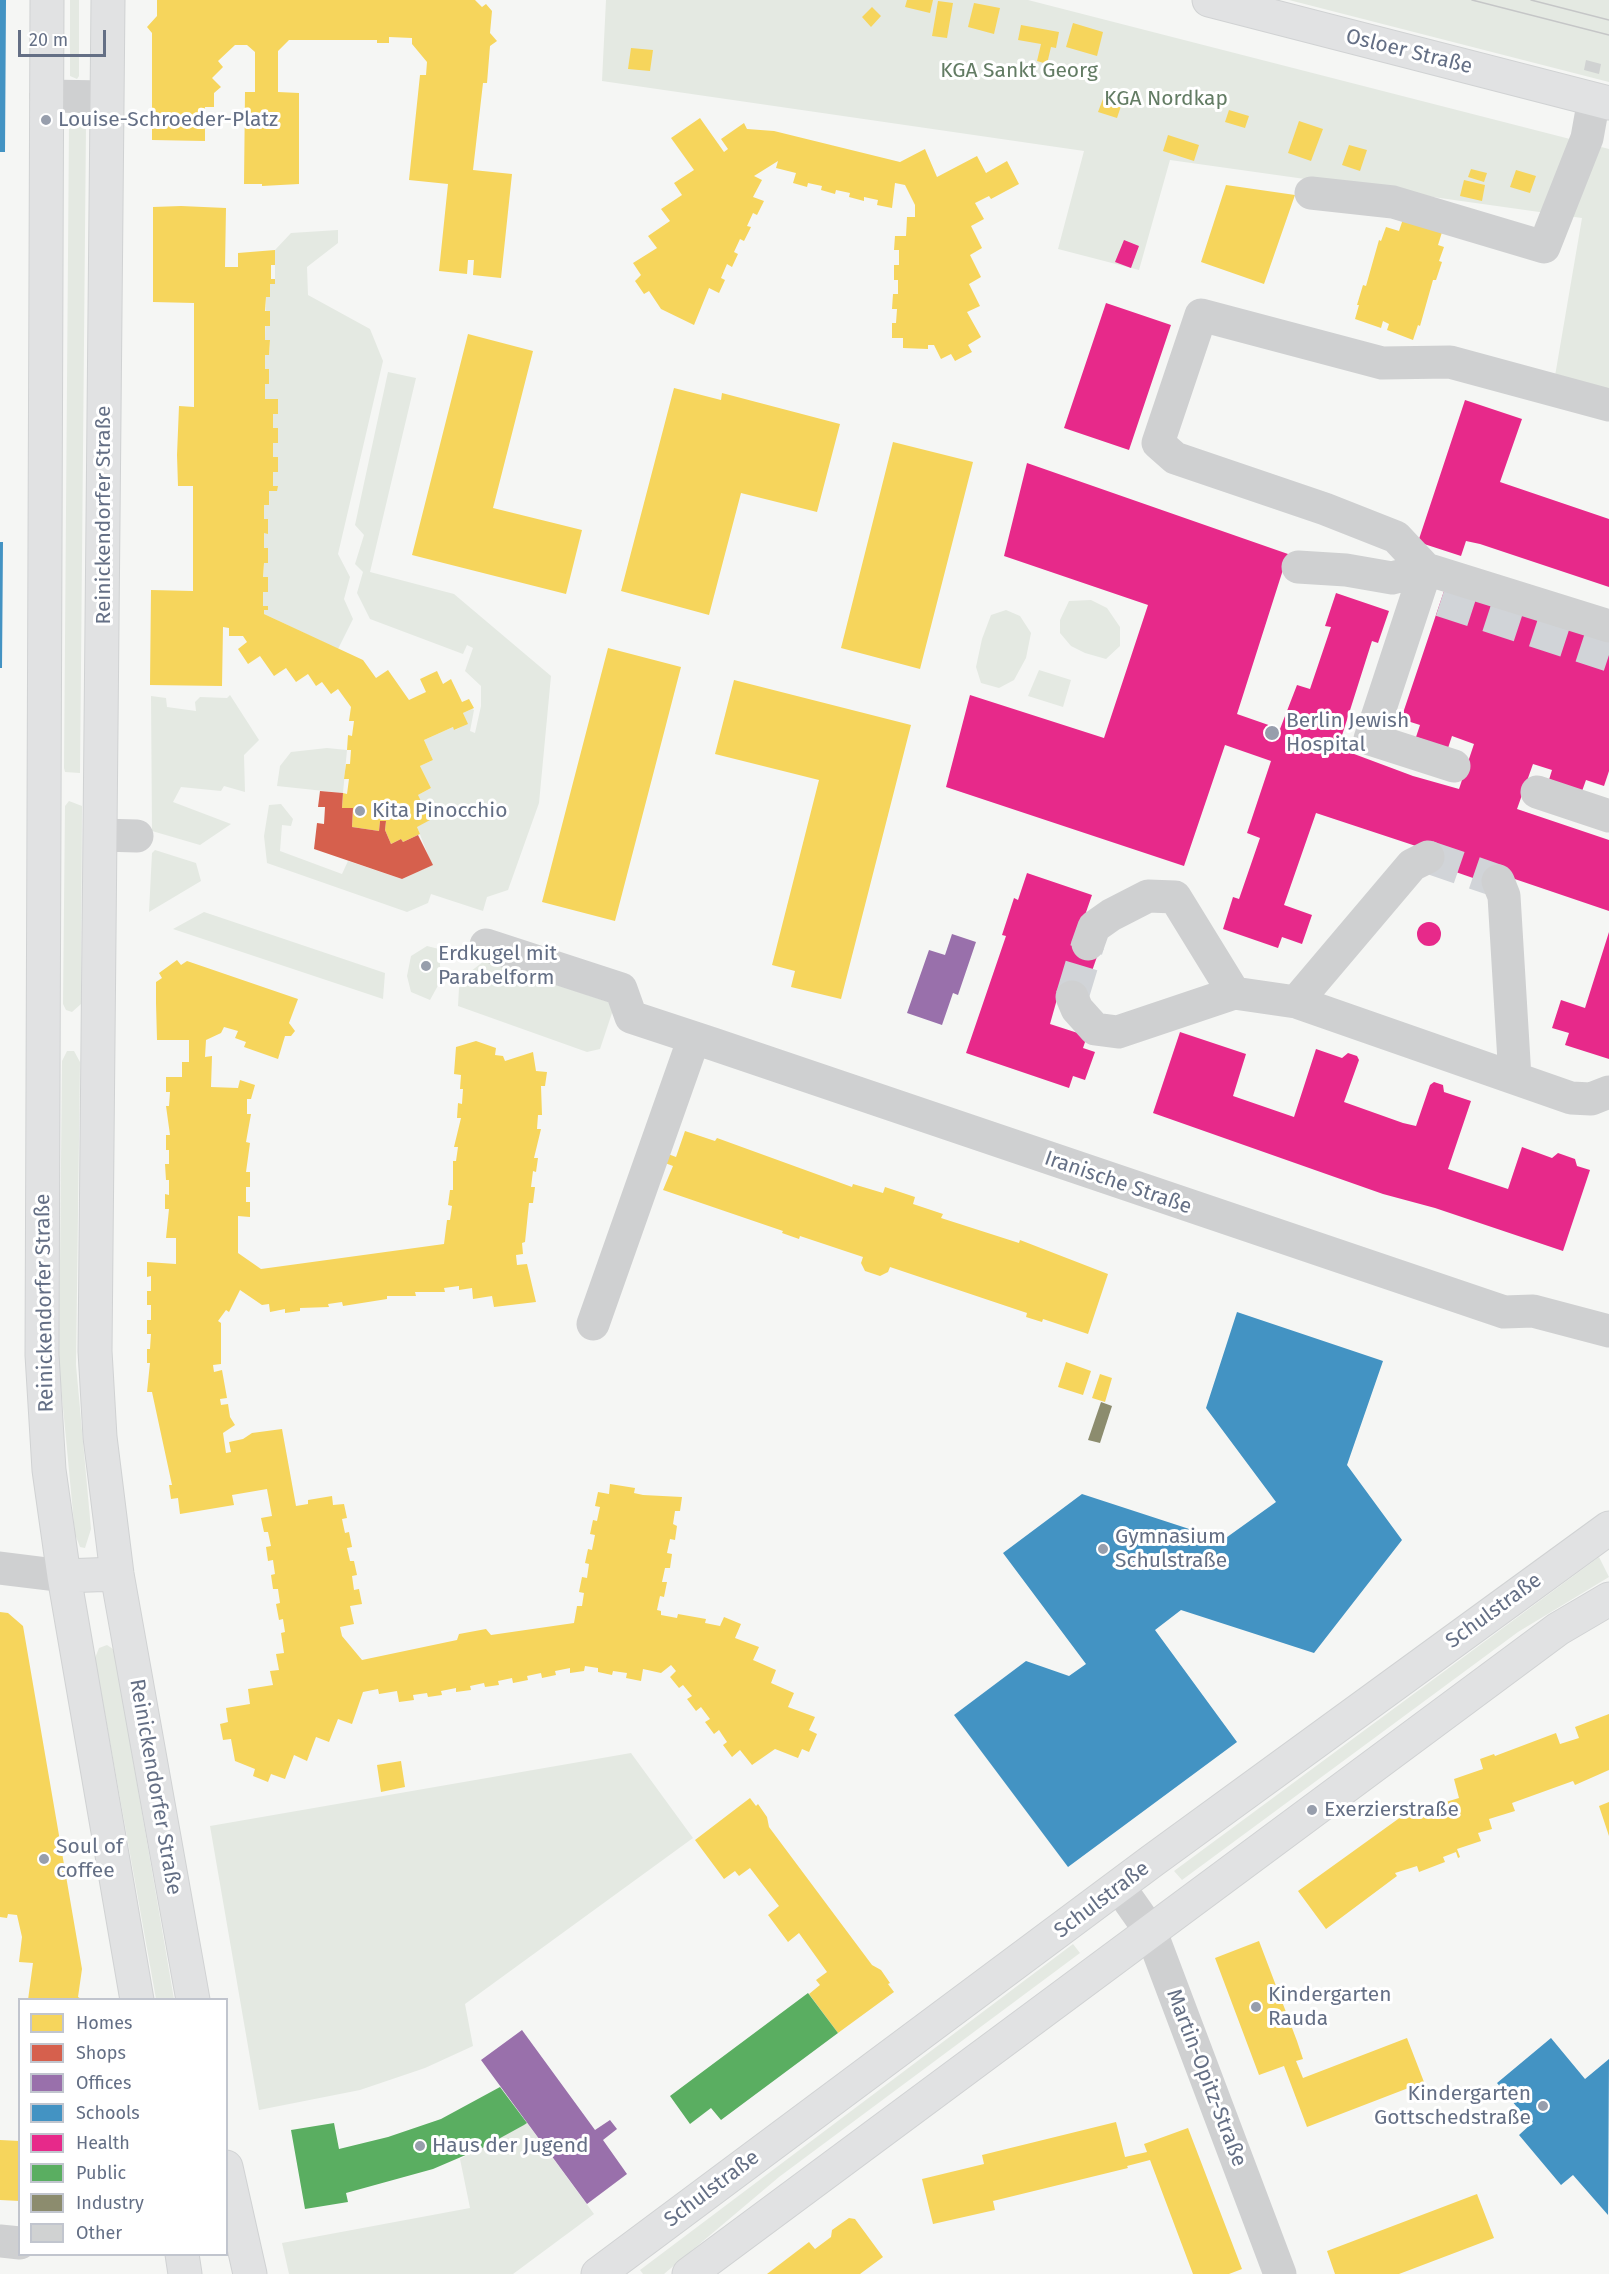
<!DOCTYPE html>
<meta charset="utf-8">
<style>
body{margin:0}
#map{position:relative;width:1609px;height:2274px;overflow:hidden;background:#f5f6f4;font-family:"Fira Sans",sans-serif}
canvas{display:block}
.legend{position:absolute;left:18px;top:1998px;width:210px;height:258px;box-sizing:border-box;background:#fff;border:2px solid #c1c5ce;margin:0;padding:8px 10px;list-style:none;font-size:18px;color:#646f85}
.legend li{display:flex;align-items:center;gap:12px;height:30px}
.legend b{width:30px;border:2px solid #c1c5ce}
.scale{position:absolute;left:18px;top:30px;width:88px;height:27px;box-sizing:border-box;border:3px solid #646f85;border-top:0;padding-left:8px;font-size:18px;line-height:21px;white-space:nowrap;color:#646f85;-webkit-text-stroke:4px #fff;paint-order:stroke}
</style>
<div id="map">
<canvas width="1609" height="2274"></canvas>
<ul class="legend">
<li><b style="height:16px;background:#f6d55c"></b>Homes</li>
<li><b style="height:16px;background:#d6604d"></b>Shops</li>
<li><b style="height:16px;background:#9970ab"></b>Offices</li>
<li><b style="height:16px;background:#4393c3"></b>Schools</li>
<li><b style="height:16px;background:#e7298a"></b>Health</li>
<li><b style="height:16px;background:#5aae61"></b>Public</li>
<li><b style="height:16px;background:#8c8c6e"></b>Industry</li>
<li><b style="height:16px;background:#d0d2d2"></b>Other</li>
</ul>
<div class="scale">20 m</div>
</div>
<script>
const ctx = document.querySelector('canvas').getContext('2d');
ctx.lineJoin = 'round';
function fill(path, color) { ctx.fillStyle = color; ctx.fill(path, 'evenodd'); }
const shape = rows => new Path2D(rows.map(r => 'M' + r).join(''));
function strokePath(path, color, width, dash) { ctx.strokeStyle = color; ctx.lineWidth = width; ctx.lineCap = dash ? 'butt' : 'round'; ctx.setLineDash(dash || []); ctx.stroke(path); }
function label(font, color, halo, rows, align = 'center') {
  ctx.font = font + ' "Fira Sans",sans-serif'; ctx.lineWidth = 6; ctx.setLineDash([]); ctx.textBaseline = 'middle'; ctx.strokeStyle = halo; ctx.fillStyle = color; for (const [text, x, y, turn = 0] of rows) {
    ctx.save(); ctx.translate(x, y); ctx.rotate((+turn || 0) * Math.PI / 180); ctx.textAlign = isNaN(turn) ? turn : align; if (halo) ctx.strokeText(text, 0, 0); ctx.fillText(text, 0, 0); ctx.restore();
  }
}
const green = shape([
 [70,0,79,0,79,76,77,79,70,76],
 [606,0,1028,0,1609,149,1609,390,1555,376,1582,218,1170,160,1139,270,1058,249,1084,151,602,81],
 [1289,0,1609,0,1609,82],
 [73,118,81,118,86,126,80,773,65,772,64,768,69,124],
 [338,230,338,243,307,267,308,295,370,329,383,361,338,554,350,577,344,599,353,619,338,649,264,614,264,610,268,610,263,606,263,592,268,577,263,577,264,563,268,563,268,548,264,548,264,533,268,533,268,519,264,519,264,505,269,491,277,490,277,486,273,486,273,443,278,442,278,429,273,428,273,414,278,413,278,399,265,399,265,384,269,383,269,370,265,369,265,355,269,354,270,341,265,340,266,297,270,296,270,284,275,284,275,250,291,233],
 [388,372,416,378,370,572,454,594,551,676,539,803,508,890,487,897,483,911,431,894,428,903,407,912,267,863,264,836,269,805,281,804,293,819,291,826,282,825,280,851,342,874,348,861,402,879,432,865,417,827,418,795,431,788,420,766,433,760,424,740,453,727,455,730,467,724,463,713,472,709,474,710,470,731,475,733,481,706,481,686,465,671,473,648,467,645,463,654,370,619,357,593,363,572,355,564,364,535,355,525],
 [1091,600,1107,608,1120,627,1120,646,1106,659,1085,653,1071,646,1060,633,1060,620,1069,601],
 [1006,610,1020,616,1031,633,1026,658,1014,680,999,688,981,683,976,667,982,639,991,615],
 [1039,670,1071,680,1063,707,1028,696],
 [230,695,259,740,244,755,245,792,224,786,221,791,181,787,173,802,231,824,200,845,152,831,151,696,166,698,167,707,196,711,195,702,200,697,227,698],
 [327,748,347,750,343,793,277,786,280,766,291,752],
 [69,801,82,806,81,1004,72,1012,66,1010,63,1004,65,806],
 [155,850,196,863,201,881,149,912,152,853],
 [204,912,385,973,383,999,173,929],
 [427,946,439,949,441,980,430,1000,411,992,407,976,411,956],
 [484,961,615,1004,600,1049,587,1052,458,1006,459,988,466,975],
 [67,1051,74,1051,80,1062,76,1365,91,1529,85,1548,80,1547,75,1534,59,1365,62,1061],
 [1599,1557,1609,1577,1518,1632,1182,1880,1174,1871],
 [107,1645,113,1649,115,1656,174,1999,156,1999,95,1658,99,1648],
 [631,1753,693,1838,465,2004,473,2046,425,2068,360,2090,259,2110,210,1826],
 [1073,1944,1080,1953,779,2177,664,2274,643,2274,640,2270],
 [527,2123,594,2214,513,2274,289,2274,282,2243,470,2208,460,2159]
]);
const homes = shape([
 [157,0,475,0,482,7,486,4,492,11,490,33,497,41,490,46,487,83,483,83,473,170,512,174,501,278,473,275,474,260,468,260,467,274,439,271,448,184,409,180,420,75,426,75,427,62,412,44,412,38,389,37,389,43,377,43,377,40,289,40,278,51,278,92,299,93,299,184,262,186,262,184,244,184,245,92,255,92,255,52,247,45,235,45,218,61,223,67,212,78,221,87,214,93,214,107,205,107,205,141,152,140,152,33,147,27,157,16],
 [907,0,933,0,930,13,905,7],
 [938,1,953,3,947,38,932,36],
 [974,3,1000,8,994,34,968,27],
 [872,7,881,16,871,27,862,17],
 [1073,23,1103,32,1097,56,1066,47],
 [1021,25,1059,32,1056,48,1051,47,1047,64,1037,61,1041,44,1018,40],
 [631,48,653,50,650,71,628,69],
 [1106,91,1124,97,1117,118,1098,112],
 [1229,110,1249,116,1245,128,1225,122],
 [700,118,724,152,728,149,721,139,744,123,747,129,774,131,900,162,925,149,937,177,977,156,986,173,1007,161,1019,184,991,199,989,196,975,203,984,219,971,226,982,248,970,255,981,277,969,284,980,306,967,312,981,337,968,345,972,352,955,361,951,354,941,359,934,345,928,345,928,349,903,348,903,338,892,338,892,323,896,323,897,309,892,309,893,294,898,294,898,280,894,280,894,265,899,265,899,250,894,250,895,236,906,236,907,217,915,217,915,205,905,185,895,183,892,208,877,205,878,200,864,197,864,201,849,197,850,193,836,190,835,194,821,190,822,186,808,183,807,187,793,183,796,173,776,168,778,161,754,176,762,180,753,197,764,201,757,215,753,213,747,226,751,227,744,241,740,239,734,252,738,254,732,267,727,264,721,278,725,280,719,293,709,288,694,325,661,309,649,291,644,294,635,281,641,275,633,263,657,248,648,236,670,221,661,209,682,195,674,183,694,170,671,138],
 [1299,121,1323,129,1311,161,1288,153],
 [1168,135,1199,145,1194,161,1163,151],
 [1349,145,1367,150,1360,171,1342,165],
 [1471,169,1487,173,1484,182,1468,177],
 [1516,170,1536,176,1530,193,1510,187],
 [1464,180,1485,185,1482,201,1460,196],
 [1226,185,1295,195,1264,284,1201,262],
 [181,206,226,208,225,267,238,267,238,253,275,250,275,265,271,265,271,279,275,279,275,284,270,284,270,297,266,297,265,311,270,311,270,326,265,326,265,340,270,340,269,355,265,355,265,369,269,369,269,384,265,384,265,399,278,399,278,414,273,414,273,428,278,428,278,443,273,443,273,457,278,457,278,472,273,472,273,486,278,486,277,491,269,491,269,505,264,505,264,519,268,519,268,534,264,533,264,548,268,548,268,563,264,563,263,577,268,577,268,592,263,592,263,606,268,606,268,610,264,610,264,614,363,660,376,678,388,670,409,700,426,692,420,679,437,671,443,684,451,679,462,702,469,699,474,708,463,713,468,724,454,730,453,727,424,740,433,760,420,766,431,788,418,795,430,820,417,827,420,834,403,842,401,839,391,844,385,830,386,821,380,821,379,831,352,827,353,808,342,808,343,793,347,794,349,779,344,779,346,764,350,764,351,750,347,750,348,735,352,736,354,721,349,721,351,707,338,689,331,694,322,682,316,686,308,674,296,682,286,668,274,676,260,656,248,664,238,649,247,642,243,636,229,636,229,628,223,627,222,686,150,685,151,590,193,591,193,486,178,486,177,455,179,406,194,407,194,303,153,302,153,207],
 [1404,216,1443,229,1438,245,1444,247,1439,261,1442,262,1436,280,1433,280,1420,326,1418,325,1413,340,1387,330,1389,324,1383,321,1381,328,1355,319,1359,305,1357,305,1363,285,1366,286,1379,240,1381,241,1386,227,1399,231],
 [468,334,533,351,493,508,582,530,566,594,412,555],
 [674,388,721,400,722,393,840,424,817,512,741,493,709,615,621,591],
 [893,442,973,462,920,669,841,648],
 [608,648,681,667,615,921,542,902],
 [734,680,911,725,841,999,791,987,795,971,772,965,819,780,715,754],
 [177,960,181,965,187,961,298,999,289,1023,295,1031,291,1036,285,1036,278,1059,244,1047,246,1042,235,1038,238,1031,224,1027,221,1033,206,1040,205,1057,212,1056,211,1087,238,1088,240,1080,255,1085,251,1099,247,1099,247,1114,251,1114,246,1142,250,1143,246,1172,250,1172,250,1187,246,1187,246,1202,250,1202,250,1217,238,1216,238,1253,261,1269,444,1244,447,1220,450,1220,452,1206,448,1205,450,1190,453,1190,453,1161,456,1161,458,1147,454,1147,461,1118,457,1118,458,1103,462,1104,463,1089,460,1089,461,1075,454,1074,456,1047,476,1041,496,1048,495,1055,503,1056,505,1061,533,1052,536,1071,547,1072,545,1086,541,1086,542,1115,538,1115,537,1129,541,1129,534,1158,538,1158,536,1172,533,1171,531,1187,535,1187,533,1203,529,1203,525,1242,522,1243,523,1254,516,1255,517,1265,527,1264,536,1302,494,1307,492,1296,473,1299,472,1288,459,1290,459,1286,444,1288,445,1292,415,1292,416,1296,387,1296,387,1299,343,1306,342,1302,328,1304,329,1307,300,1308,300,1311,285,1313,285,1309,270,1312,269,1304,262,1305,240,1290,229,1312,226,1310,218,1321,221,1323,221,1364,213,1365,214,1372,222,1370,227,1398,220,1399,221,1405,228,1404,230,1417,235,1425,223,1433,226,1453,231,1452,229,1442,243,1439,252,1433,282,1429,296,1506,308,1504,308,1500,332,1496,333,1505,344,1504,347,1518,342,1519,345,1533,349,1532,352,1547,347,1548,350,1561,354,1561,357,1575,352,1576,354,1590,359,1589,362,1604,350,1606,354,1624,340,1627,342,1636,362,1660,457,1640,459,1634,486,1629,491,1635,574,1623,577,1606,582,1606,584,1593,579,1592,582,1577,587,1578,589,1564,585,1563,588,1549,592,1550,595,1535,590,1534,593,1520,597,1521,600,1507,595,1506,598,1492,609,1494,610,1484,635,1488,634,1493,643,1495,682,1497,680,1511,675,1511,673,1524,677,1526,675,1540,670,1539,667,1553,672,1554,670,1568,665,1568,662,1582,667,1582,664,1597,660,1596,657,1610,661,1611,661,1615,677,1618,678,1614,706,1619,705,1623,720,1626,724,1617,741,1624,735,1638,759,1647,753,1660,776,1670,771,1683,794,1693,788,1707,815,1717,809,1730,817,1734,809,1752,802,1749,798,1758,775,1749,752,1765,740,1750,732,1757,723,1745,727,1742,719,1730,714,1734,705,1722,710,1719,701,1707,696,1711,687,1699,692,1696,683,1685,679,1688,670,1677,676,1671,671,1665,661,1673,643,1669,641,1681,626,1678,627,1673,613,1671,612,1675,598,1672,598,1668,585,1666,584,1671,570,1673,570,1668,555,1671,556,1675,542,1678,541,1673,527,1676,528,1680,513,1683,512,1678,498,1681,499,1685,485,1687,484,1683,470,1686,471,1690,456,1692,456,1688,441,1691,442,1695,428,1697,427,1693,413,1695,414,1700,399,1702,397,1691,379,1694,378,1689,363,1692,352,1724,338,1719,329,1742,316,1737,307,1761,294,1755,285,1779,271,1774,268,1782,253,1776,255,1769,235,1761,231,1739,223,1740,220,1724,228,1722,226,1708,250,1704,248,1689,273,1685,270,1671,279,1670,276,1654,284,1653,281,1633,285,1632,283,1619,279,1620,276,1604,280,1603,278,1589,273,1589,271,1575,275,1574,273,1560,268,1561,266,1547,271,1546,268,1532,264,1532,261,1518,272,1516,267,1489,232,1495,234,1505,180,1514,178,1498,171,1499,169,1485,172,1485,152,1392,147,1392,150,1363,147,1363,147,1349,150,1349,151,1334,147,1334,147,1320,151,1320,151,1305,147,1305,147,1291,151,1291,151,1276,147,1277,147,1262,176,1264,176,1238,166,1238,169,1209,165,1209,165,1194,169,1195,169,1180,166,1180,165,1164,169,1164,169,1150,166,1150,166,1135,170,1135,166,1106,169,1106,170,1092,166,1092,166,1077,182,1077,182,1062,189,1062,189,1040,157,1040,156,1003,156,982,162,978,159,973],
 [685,1131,715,1141,717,1138,852,1187,853,1184,883,1193,885,1187,915,1197,913,1204,943,1214,941,1218,1019,1243,1020,1240,1108,1274,1088,1334,1043,1319,1042,1322,1026,1317,1027,1313,890,1267,888,1272,880,1276,865,1271,861,1263,863,1257,800,1236,799,1239,782,1233,783,1231,663,1190,673,1166,665,1163,668,1154,676,1157],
 [1066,1362,1091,1371,1083,1395,1058,1387],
 [1100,1374,1112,1378,1105,1402,1092,1398],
 [0,1612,8,1613,23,1626,82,1969,78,1997,83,2000,28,2000,33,1963,19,1962,22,1937,17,1915,8,1914,7,1918,0,1917],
 [1609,1714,1609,1770,1575,1785,1573,1781,1512,1803,1515,1811,1489,1819,1492,1829,1478,1833,1481,1841,1457,1849,1460,1857,1458,1858,1456,1852,1443,1857,1445,1862,1419,1872,1417,1866,1395,1873,1397,1876,1326,1929,1298,1891,1405,1814,1403,1807,1418,1802,1423,1817,1431,1815,1429,1807,1459,1798,1454,1779,1483,1769,1480,1759,1494,1754,1495,1756,1556,1733,1560,1744,1579,1738,1575,1727],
 [401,1761,405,1787,381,1792,377,1765],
 [750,1798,756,1806,758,1804,767,1817,769,1827,872,1965,881,1970,890,1983,888,1984,894,1992,838,2033,809,1994,820,1985,816,1980,827,1972,799,1933,788,1942,768,1915,779,1906,750,1868,739,1876,735,1871,724,1879,695,1840],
 [1609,1802,1609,1836,1599,1806],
 [1259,1941,1297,2041,1303,2059,1296,2061,1303,2078,1407,2038,1424,2082,1307,2127,1284,2066,1259,2075,1215,1958],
 [1116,2122,1125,2157,1147,2152,1144,2144,1188,2128,1242,2269,1229,2274,1193,2274,1150,2160,1127,2166,1128,2168,993,2201,995,2210,933,2224,922,2179,984,2164,982,2155],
 [0,2140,20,2141,20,2201,0,2200],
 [1477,2194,1494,2238,1399,2274,1335,2274,1327,2251],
 [849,2218,855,2219,883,2257,860,2274,767,2274,809,2242,815,2249,831,2237,832,2230]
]);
const shops = shape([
 [320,791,343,793,342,808,353,808,352,827,379,831,380,821,386,821,385,830,391,844,401,839,403,842,418,835,433,865,402,879,314,849,317,823,324,824,325,807,318,807]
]);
const offices = shape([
 [952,934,976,942,958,995,953,993,942,1025,907,1013,929,950,945,955],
 [522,2030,595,2130,610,2120,617,2129,603,2140,627,2174,587,2204,481,2060]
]);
const schools = shape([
 [0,0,6,0,5,152,0,152],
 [0,542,3,542,2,668,0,668],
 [1237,1312,1383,1361,1347,1465,1402,1540,1314,1653,1181,1610,1155,1630,1237,1742,1068,1867,954,1715,1026,1661,1069,1676,1086,1664,1003,1553,1082,1494,1223,1540,1276,1502,1206,1408],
 [1551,2038,1585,2079,1609,2059,1608,2215,1573,2175,1561,2185,1519,2135,1531,2124,1497,2083]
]);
const health = shape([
 [1124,240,1139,246,1131,268,1115,262],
 [1106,303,1171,325,1129,450,1064,428],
 [1465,400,1522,419,1500,482,1609,519,1609,587,1480,544,1466,541,1461,556,1418,542],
 [1027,463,1288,554,1237,714,1280,729,1297,685,1310,689,1331,627,1325,626,1336,593,1389,611,1378,643,1372,641,1338,748,1413,776,1459,789,1474,744,1452,736,1448,748,1416,737,1420,725,1401,719,1446,585,1609,640,1609,771,1604,786,1586,780,1581,794,1548,783,1552,770,1533,764,1517,809,1609,840,1609,911,1500,874,1496,886,1427,862,1431,851,1316,813,1284,905,1312,915,1302,944,1282,937,1278,948,1223,929,1233,897,1239,899,1260,838,1247,833,1271,761,1225,745,1184,866,946,787,970,695,1104,738,1148,605,1004,556],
 [1027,873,1092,895,1076,941,1100,948,1082,1000,1059,992,1050,1024,1087,1036,1083,1048,1095,1052,1085,1080,1073,1076,1069,1088,966,1053,1006,936,1002,935,1014,898,1018,900],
 '1417 934a12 12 0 1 1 24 0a12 12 0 1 1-24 0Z',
 [1609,932,1609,1059,1565,1045,1569,1033,1552,1028,1561,1000,1585,1008],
 [1180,1032,1246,1054,1233,1096,1294,1117,1316,1049,1342,1058,1348,1053,1357,1056,1359,1060,1344,1102,1403,1123,1416,1126,1430,1085,1434,1082,1443,1085,1444,1092,1471,1101,1448,1169,1508,1189,1522,1147,1552,1158,1558,1153,1575,1159,1577,1166,1590,1170,1563,1251,1435,1208,1383,1194,1153,1113]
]);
const public = shape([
 [808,1993,838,2033,721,2120,711,2108,690,2124,670,2096],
 [500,2087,527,2123,524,2125,482,2148,433,2169,346,2193,348,2202,305,2209,291,2130,334,2123,339,2149,388,2137,441,2119]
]);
const industry = shape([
 [1101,1402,1112,1406,1100,1443,1088,1440]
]);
const building = shape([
 [1586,60,1601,64,1599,74,1584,70]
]);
const minorTunnel = shape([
 [1441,600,1609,655],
 [1428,857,1498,881],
 [1072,997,1088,944]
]);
const minor = shape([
 [46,96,107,97],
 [1311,193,1393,202,1544,247,1587,138,1594,99],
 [1609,405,1450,362,1382,363,1201,315,1158,443,1175,458,1325,509,1396,537,1426,569,1609,626],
 [1298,567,1346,570,1392,578,1426,569],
 [1426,569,1370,739,1454,766],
 [1537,792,1609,816],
 [101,835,137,836],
 [1498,881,1504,896,1515,1078],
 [1088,944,1094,927,1111,915,1148,896,1175,897,1234,993],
 [486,945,621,989,631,1017,713,1044,1504,1312,1533,1311,1609,1331],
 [1072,997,1077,1009,1095,1029,1118,1032,1234,993,1296,1002,1571,1098,1591,1099,1609,1092],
 [1296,1002,1412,865,1428,857],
 [593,1324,694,1038],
 [0,1568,64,1576],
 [1120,1888,1151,1932,1280,2274],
 [0,2241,20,2243]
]);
const major = shape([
 [47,0,42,1355,49,1470,64,1576,137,2000],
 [108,0,95,1351,100,1437,117,1574,193,2000],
 [1209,0,1609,103],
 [64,1576,117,1574],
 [226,2167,250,2274],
 [182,2254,185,2274],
 [598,2274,1152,1861,1609,1528],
 [689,2274,1558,1629,1609,1599]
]);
const tram = shape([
 [1472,0,1609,35],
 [1531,0,1609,20]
]);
const markers = [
 [46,120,6,"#979eac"],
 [1272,733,8,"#979eac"],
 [360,811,6,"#979eac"],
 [426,966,6,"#979eac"],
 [1103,1549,6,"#979eac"],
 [1312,1810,6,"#979eac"],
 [44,1859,6,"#979eac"],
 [1256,2007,6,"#979eac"],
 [1543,2106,6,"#979eac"],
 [420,2146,6,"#979eac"]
];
const streetNames = [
 ["Osloer Straße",1409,52,14],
 ["Reinickendorfer Straße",104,515,-90],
 ["Iranische Straße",1118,1183,19],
 ["Reinickendorfer Straße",45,1303,-91],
 ["Schulstraße",1494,1611,-36],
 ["Reinickendorfer Straße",155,1787,80],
 ["Schulstraße",1102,1900,-37],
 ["Martin-Opitz-Straße",1206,2078,69],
 ["Schulstraße",712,2189,-37]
];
const parkNames = [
 ["KGA Sankt Georg",1019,71],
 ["KGA Nordkap",1166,99]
];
const poiNames = [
 ["Louise-Schroeder-Platz",58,120],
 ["Berlin Jewish",1286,721],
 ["Hospital",1286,745],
 ["Kita Pinocchio",372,811],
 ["Erdkugel mit",438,954],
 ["Parabelform",438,978],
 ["Gymnasium",1115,1537],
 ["Schulstraße",1115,1561],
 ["Exerzierstraße",1324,1810],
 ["Soul of",56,1847],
 ["coffee",56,1871],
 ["Kindergarten",1268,1995],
 ["Rauda",1268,2019],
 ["Kindergarten",1531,2094,"right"],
 ["Gottschedstraße",1531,2118,"right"],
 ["Haus der Jugend",432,2146]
];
fill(green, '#e4e9e2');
fill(homes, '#f6d55c');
fill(shops, '#d6604d');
fill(offices, '#9970ab');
fill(schools, '#4393c3');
fill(health, '#e7298a');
fill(public, '#5aae61');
fill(industry, '#8c8c6e');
fill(building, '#d0d2d2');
strokePath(minorTunnel, '#d1d4d8', 33, [33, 16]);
strokePath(major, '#d0d2d3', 35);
strokePath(minor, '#cfd0d1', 33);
strokePath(major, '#e1e2e3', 33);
strokePath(tram, '#c5c6c7', 1.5);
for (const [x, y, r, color] of markers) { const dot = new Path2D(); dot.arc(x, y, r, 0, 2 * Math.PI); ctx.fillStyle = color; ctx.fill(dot); strokePath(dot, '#fff', 2); }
label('21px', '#646f85', '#fff', streetNames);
label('21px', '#637c64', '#fff', parkNames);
label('21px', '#646f85', '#fff', poiNames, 'left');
</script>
